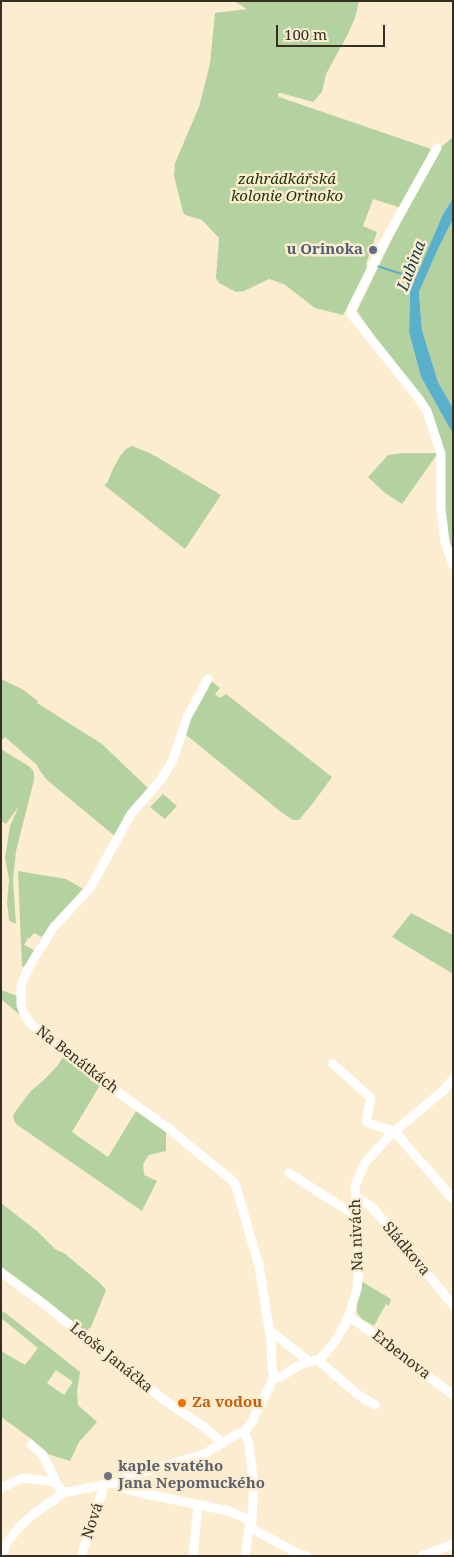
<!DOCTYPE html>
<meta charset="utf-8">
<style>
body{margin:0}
#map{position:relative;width:454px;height:1557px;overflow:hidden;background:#fcedd0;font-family:"Noto Serif",serif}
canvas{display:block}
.frame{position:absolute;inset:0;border:2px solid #352f24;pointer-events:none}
.scale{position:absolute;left:276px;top:25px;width:109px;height:22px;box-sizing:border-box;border:2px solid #352f24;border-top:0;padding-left:6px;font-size:15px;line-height:18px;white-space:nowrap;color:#352f24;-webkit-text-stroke:4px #fcedd0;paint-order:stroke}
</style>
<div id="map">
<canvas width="454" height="1557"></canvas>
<div class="frame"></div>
<div class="scale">100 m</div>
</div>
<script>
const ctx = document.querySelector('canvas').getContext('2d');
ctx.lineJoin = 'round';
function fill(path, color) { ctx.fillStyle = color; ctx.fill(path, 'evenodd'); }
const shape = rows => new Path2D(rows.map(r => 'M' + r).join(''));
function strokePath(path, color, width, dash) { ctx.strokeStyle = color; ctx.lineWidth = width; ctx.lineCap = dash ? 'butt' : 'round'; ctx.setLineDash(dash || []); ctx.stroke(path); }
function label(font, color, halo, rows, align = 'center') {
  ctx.font = font + ' "Noto Serif",serif'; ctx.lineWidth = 5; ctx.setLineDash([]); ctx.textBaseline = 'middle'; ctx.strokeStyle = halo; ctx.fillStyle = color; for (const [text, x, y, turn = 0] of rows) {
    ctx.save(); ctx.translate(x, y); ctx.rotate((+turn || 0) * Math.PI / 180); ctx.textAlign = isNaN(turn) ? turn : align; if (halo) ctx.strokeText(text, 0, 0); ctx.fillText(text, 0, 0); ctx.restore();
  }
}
const green = shape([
 [234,1,359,1,355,18,347,36,326,74,322,92,313,102,281,93,278,93,279,97,431,149,401,208,373,199,363,226,377,232,366,264,368,269,343,315,315,308,284,284,269,279,244,291,236,292,219,283,216,278,219,238,202,220,185,215,183,212,174,176,175,163,199,107,210,64,215,13,247,9],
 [453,137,453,197,443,214,410,291,409,332,421,377,453,434,453,555,448,541,439,437,387,354,357,311,392,239,441,147],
 [453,219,453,408,438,382,422,330,419,292,438,249],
 [132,446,150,453,221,495,185,549,104,485,107,483,113,469,120,456,126,449],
 [404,453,438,453,402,504,385,493,368,477,388,455],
 [1,679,22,689,38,701,37,703,102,744,149,789,116,837,47,780,40,771,37,765,5,737,1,741],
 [210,680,220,688,215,694,220,698,226,694,332,777,313,803,299,820,293,820,281,812,185,734,195,706],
 [1,749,30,767,34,772,34,780,16,851,13,880,16,924,9,921,7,902,9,880,5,858,10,826,19,806,6,824,1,821],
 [163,794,177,806,165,819,150,807],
 [18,871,66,879,85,890,26,965,22,967],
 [34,933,42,937,34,950,24,945,28,938,30,938],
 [411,913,453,935,453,974,392,937],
 [1,990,17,996,20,1015,1,999],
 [63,1057,85,1072,91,1081,100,1085,72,1132,108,1157,136,1111,166,1132,166,1151,149,1155,143,1164,144,1175,157,1181,142,1211,16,1124,14,1120,13,1116,17,1109,31,1091,46,1078,58,1065],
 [1,1203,37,1231,55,1249,64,1253,100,1283,106,1290,91,1327,87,1330,80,1330,1,1269],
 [361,1281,391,1299,389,1306,386,1304,374,1326,362,1319,357,1313,357,1298],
 [3,1311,80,1372,77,1392,78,1405,97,1422,79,1442,70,1461,45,1453,33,1440,1,1417,1,1351,25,1365,38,1348,1,1318],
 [56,1370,73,1382,64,1395,47,1383]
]);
const water = shape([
 [453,198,453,219,438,249,419,292,422,330,438,382,453,408,453,434,421,377,409,332,410,291,443,214]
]);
const stream = shape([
 [377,266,418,279]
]);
const minor = shape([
 [437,148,385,241,352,308,352,315,419,399,427,411,441,454,441,509,445,542,453,565],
 [333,1064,371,1098,366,1121,370,1124,394,1131,453,1199],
 [289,1173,353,1214,357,1213],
 [356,1197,369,1205,378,1214,453,1305],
 [1,1272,44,1304,164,1400,204,1427,223,1443],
 [349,1317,360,1324,453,1395],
 [270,1333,273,1333,310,1362],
 [318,1360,357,1394,375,1405],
 [274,1377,281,1377,299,1365,320,1359,334,1343,347,1321,357,1289,360,1258,355,1186,365,1163,391,1134,443,1091,453,1079],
 [244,1432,249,1444,254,1485,252,1519,249,1527,245,1556],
 [31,1445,43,1455,56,1482],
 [117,1482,130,1476,204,1454,237,1434,244,1432,253,1420,274,1377,272,1367,271,1341,259,1266,235,1183,168,1128,115,1090,50,1041,32,1025,24,1014,21,1005,21,985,29,967,53,928,90,888,131,814,160,781,173,760,187,717,208,679],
 [1,1488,23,1478,56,1482,63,1493],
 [2,1556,6,1544,19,1527,32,1515,63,1493,117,1482,125,1489,141,1493,229,1511,247,1519,253,1528,258,1532,299,1554,307,1556],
 [81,1556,102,1492,100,1485],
 [193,1556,198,1505],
 [422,1556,453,1544]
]);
const markers = [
 [373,250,5,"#5c6f8a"],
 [182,1403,5,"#e8710a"],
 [108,1476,5,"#6b7280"]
];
const parkNames = [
 ["zahrádkářská",287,180],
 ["kolonie Orinoko",287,197]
];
const serviceNames = [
 ["u Orinoka",363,250]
];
const streetNames = [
 ["Na Benátkách",77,1060,38],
 ["Na nivách",357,1235,-92],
 ["Sládkova",406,1249,50],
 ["Erbenova",401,1355,38],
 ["Leoše Janáčka",111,1358,39],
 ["Nová",93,1521,-72]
];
const foodNames = [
 ["Za vodou",192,1403]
];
const worshipNames = [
 ["kaple svatého",118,1467],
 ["Jana Nepomuckého",118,1484]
];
const waterNames = [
 ["Lubina",412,266,-69]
];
fill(green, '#b4d29f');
fill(water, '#5ab0ca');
strokePath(stream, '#5ab0ca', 2);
strokePath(minor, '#fff', 9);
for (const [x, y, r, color] of markers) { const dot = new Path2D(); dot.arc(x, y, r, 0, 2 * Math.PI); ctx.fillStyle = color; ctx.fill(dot); strokePath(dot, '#fcedd0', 2); }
label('italic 15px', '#1a3105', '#fcedd0', parkNames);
label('bold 15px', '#4e5e75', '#fcedd0', serviceNames, 'right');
label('15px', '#352f24', '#fcedd0', streetNames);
label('bold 15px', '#c56008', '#fcedd0', foodNames, 'left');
label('bold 15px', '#5b616d', '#fcedd0', worshipNames, 'left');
label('italic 16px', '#143c47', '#fcedd0', waterNames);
</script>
